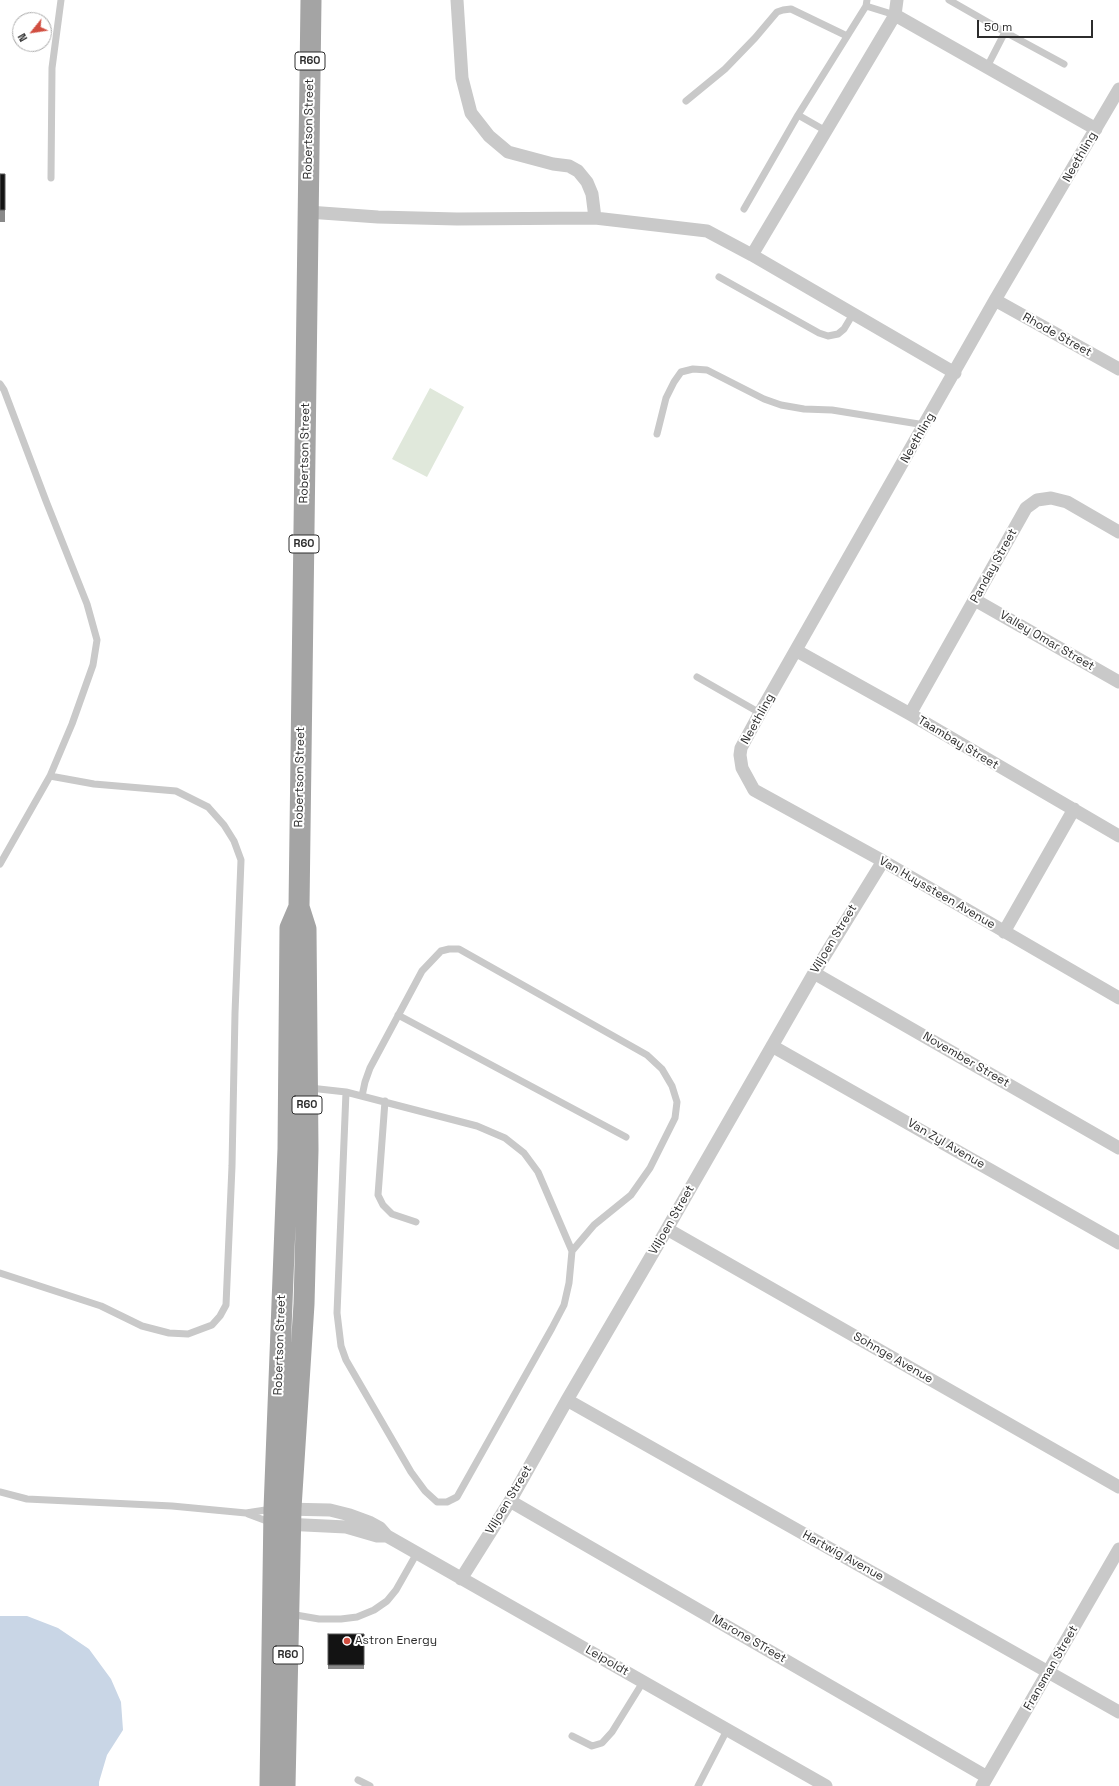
<!DOCTYPE html>
<style>
body{margin:0}
#map{position:relative;width:1119px;height:1786px;overflow:hidden;background:#fff;font-family:"Space Grotesk",sans-serif}
canvas{display:block}
.north{position:absolute;left:12px;top:12px;width:40px;height:40px;box-sizing:border-box;background:#fff;border:1px solid #ababab;border-radius:50%;rotate:240deg;font-size:11px;font-weight:700;line-height:16px;text-align:center;color:#2c2c2c}
.north::after{content:'';display:block;margin:auto;width:14px;height:18px;background:#d14e40;clip-path:polygon(50% 0,100% 100%,50% 72%,0 100%)}
.scale{position:absolute;left:977px;top:20px;width:116px;height:18px;box-sizing:border-box;border:2px solid #2c2c2c;border-top:0;padding-left:5px;font-size:12px;line-height:14px;white-space:nowrap;color:#2c2c2c;-webkit-text-stroke:3px #fff;paint-order:stroke}
</style>
<div id="map">
<canvas width="1119" height="1786"></canvas>
<div class="north">N</div>
<div class="scale">50 m</div>
</div>
<script>
const ctx = document.querySelector('canvas').getContext('2d');
ctx.lineJoin = 'round';
function fill(path, color) { ctx.fillStyle = color; ctx.fill(path, 'evenodd'); }
const shape = rows => new Path2D(rows.map(r => 'M' + r).join(''));
function strokePath(path, color, width, dash) { ctx.strokeStyle = color; ctx.lineWidth = width; ctx.lineCap = dash ? 'butt' : 'round'; ctx.setLineDash(dash || []); ctx.stroke(path); }
function label(font, color, halo, rows, align = 'center') {
  ctx.font = font + ' "Space Grotesk",sans-serif'; ctx.lineWidth = 4; ctx.setLineDash([]); ctx.textBaseline = 'middle'; ctx.strokeStyle = halo; ctx.fillStyle = color; for (const [text, x, y, turn = 0] of rows) {
    ctx.save(); ctx.translate(x, y); ctx.rotate((+turn || 0) * Math.PI / 180); ctx.textAlign = isNaN(turn) ? turn : align; if (halo) ctx.strokeText(text, 0, 0); ctx.fillText(text, 0, 0); ctx.restore();
  }
}
const green = shape([
 [430,388,464,407,427,477,392,459]
]);
const water = shape([
 [0,1616,27,1616,58,1628,89,1649,111,1679,121,1702,123,1730,107,1755,99,1782,99,1786,0,1786]
]);
const lane = shape([
 [949,0,1005,32,1064,64],
 [866,6,895,15],
 [987,67,1005,32],
 [686,101,725,69,755,38,777,12,783,10,791,9,847,36],
 [798,115,866,6,867,0],
 [51,178,52,68,61,0],
 [744,209,798,115,826,131],
 [719,277,819,333,828,336,838,334,844,329,853,314],
 [0,384,4,390,46,501,87,604,97,640,93,665,72,724,50,776,0,864],
 [657,434,666,398,674,382,681,372,693,369,707,370,764,399,781,405,804,409,832,410,925,425],
 [697,677,760,713],
 [398,1015,626,1137],
 [310,1088,346,1092,337,1313,341,1346,346,1360,411,1472,425,1491,437,1502,447,1502,457,1497,552,1328,564,1305,569,1283,572,1251,594,1225,631,1195,650,1168,675,1118,677,1102,672,1086,662,1069,647,1055,459,949,449,949,441,951,422,971,370,1068,365,1082,362,1096],
 [346,1092,477,1126,505,1138,524,1153,538,1172,572,1251],
 [385,1101,378,1195,383,1205,392,1214,416,1222],
 [0,1273,101,1306,142,1326,169,1333,188,1334,212,1325,220,1316,226,1305,232,1166,235,1013,241,860,234,841,224,825,208,807,176,791,94,784,50,776],
 [0,1492,27,1499,172,1506,246,1513,272,1509],
 [248,1514,272,1523],
 [290,1614,319,1619,341,1619,357,1617,374,1610,387,1601,396,1590,417,1553],
 [572,1736,592,1746,602,1743,612,1732,643,1682],
 [358,1780,370,1786],
 [698,1786,727,1730]
]);
const street = shape([
 [457,0,462,78,471,113,489,136,508,152,553,164,569,166,578,171,587,182,592,194,595,218],
 [895,15,1096,129],
 [1119,89,995,300,760,713,741,748,740,755,742,768,754,790,883,861,1119,998],
 [308,212,378,217,457,219,595,218,707,231,752,255,955,373],
 [752,255,895,15,897,0],
 [995,300,1119,369],
 [975,600,1119,682],
 [797,651,910,714,1119,836],
 [910,714,1026,508,1037,500,1051,498,1067,502,1119,532],
 [1004,932,1074,809],
 [814,973,1119,1148],
 [772,1046,1119,1243],
 [667,1229,1119,1487],
 [567,1400,1119,1712],
 [510,1501,987,1777],
 [284,1509,330,1510,350,1515,369,1522,380,1528,387,1536,826,1786],
 [284,1524,346,1527,377,1536,387,1536],
 [461,1579,510,1501,567,1400,667,1229,814,973,883,861],
 [982,1786,1119,1549]
]);
const primary = shape([
 [270,1786,274,1509,288,1149,290,928,299,907],
 [285,1786,291,1508,304,1304,308,1150,306,929,299,907,311,0]
]);
const wall = shape([
 [0,174,5,174,5,222,0,222],
 [328,1634,364,1634,364,1669,328,1669]
]);
const building = shape([
 [0,174,5,174,5,210,0,210,0,174],
 [328,1634,364,1634,364,1665,328,1665,328,1634]
]);
const markers = [
 [347,1641,4,"#d14e40"]
];
const shields = [
 [310,61,30],
 [304,544,30],
 [307,1105,30],
 [288,1655,30]
];
const shieldNames = [
 ["R60",310,61],
 ["R60",304,544],
 ["R60",307,1105],
 ["R60",288,1655]
];
const streetNames = [
 ["Robertson Street",309,129,-89],
 ["Neethling",1080,157,-60],
 ["Rhode Street",1057,335,29],
 ["Neethling",918,438,-60],
 ["Robertson Street",305,453,-89],
 ["Panday Street",994,566,-61],
 ["Valley Omar Street",1047,641,30],
 ["Neethling",758,719,-61],
 ["Taambay Street",958,743,31],
 ["Robertson Street",300,777,-89],
 ["Van Huyssteen Avenue",937,893,30],
 ["Viljoen Street",834,939,-59],
 ["November Street",966,1060,30],
 ["Van Zyl Avenue",946,1144,30],
 ["Viljoen Street",672,1220,-60],
 ["Robertson Street",280,1345,-88],
 ["Sohnge Avenue",893,1358,30],
 ["Viljoen Street",509,1500,-59],
 ["Hartwig Avenue",843,1556,29],
 ["Marone STreet",749,1639,30],
 ["Leipoldt",607,1661,30],
 ["Fransman Street",1051,1668,-60]
];
const poiNames = [
 ["Astron Energy",355,1641]
];
fill(green, '#e0e8db');
fill(water, '#c9d6e6');
strokePath(lane, '#c9c9c9', 7);
strokePath(street, '#c9c9c9', 13);
strokePath(primary, '#a4a4a4', 21);
fill(wall, '#898989');
fill(building, '#131313');
strokePath(building, '#5a5a5a', 1);
for (const [x, y, r, color] of markers) { const dot = new Path2D(); dot.arc(x, y, r, 0, 2 * Math.PI); ctx.fillStyle = color; ctx.fill(dot); strokePath(dot, '#fff', 1.5); }
for (const [x, y, w] of shields) { const box = new Path2D(); box.roundRect(x - w / 2, y - 9, w, 18, 3); ctx.fillStyle = '#fff'; ctx.fill(box); strokePath(box, '#2c2c2c', 1); }
label('bold 11px', '#2c2c2c', null, shieldNames);
label('12px', '#2c2c2c', '#fff', streetNames);
label('12px', '#2c2c2c', '#fff', poiNames, 'left');
</script>
